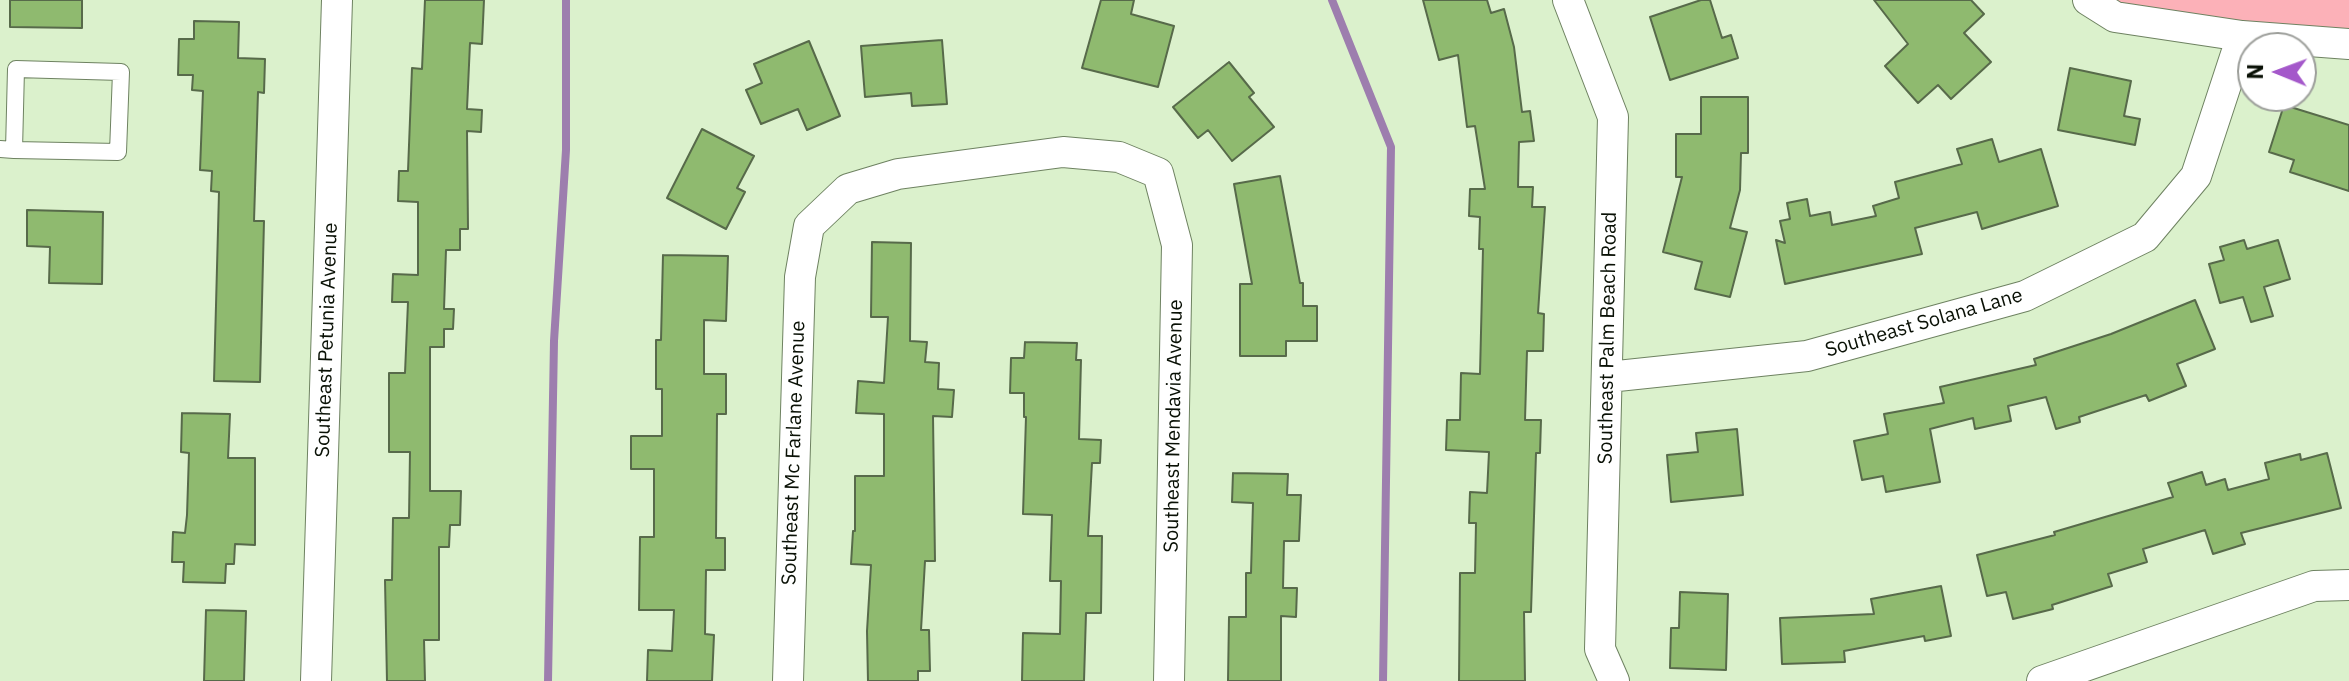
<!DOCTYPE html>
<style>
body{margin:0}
#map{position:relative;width:2349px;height:681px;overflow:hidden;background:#dbf1cc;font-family:"IBM Plex Sans",sans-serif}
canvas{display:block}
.north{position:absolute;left:2237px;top:32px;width:80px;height:80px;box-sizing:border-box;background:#fff;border:2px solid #9d9f9b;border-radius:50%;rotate:271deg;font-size:22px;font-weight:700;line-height:32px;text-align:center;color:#091005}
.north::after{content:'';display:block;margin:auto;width:28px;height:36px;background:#a458ca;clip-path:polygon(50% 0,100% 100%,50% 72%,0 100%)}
</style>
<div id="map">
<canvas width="2349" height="681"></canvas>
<div class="north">N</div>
</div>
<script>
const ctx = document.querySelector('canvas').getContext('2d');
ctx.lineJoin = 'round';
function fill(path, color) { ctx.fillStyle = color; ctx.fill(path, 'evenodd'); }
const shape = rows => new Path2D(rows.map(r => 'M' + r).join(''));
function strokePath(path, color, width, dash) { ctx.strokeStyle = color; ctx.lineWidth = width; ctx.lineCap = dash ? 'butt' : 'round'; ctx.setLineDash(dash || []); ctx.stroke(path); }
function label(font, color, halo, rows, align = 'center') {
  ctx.font = font + ' "IBM Plex Sans",sans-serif'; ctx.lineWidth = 6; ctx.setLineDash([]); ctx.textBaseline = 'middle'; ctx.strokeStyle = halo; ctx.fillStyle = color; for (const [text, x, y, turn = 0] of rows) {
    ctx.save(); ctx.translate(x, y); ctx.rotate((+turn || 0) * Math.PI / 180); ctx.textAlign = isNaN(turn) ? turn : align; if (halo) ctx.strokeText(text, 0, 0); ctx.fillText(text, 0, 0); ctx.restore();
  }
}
const green = shape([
 [2116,0,2349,0,2349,31,2231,20,2121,4]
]);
const stream = shape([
 [1332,0,1391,147,1383,681],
 [548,681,554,341,566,150,566,0]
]);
const building = shape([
 [10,0,82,0,82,28,10,27,10,0],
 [425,0,484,0,482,44,470,43,467,109,482,110,481,132,467,131,468,229,460,229,460,250,446,250,444,309,454,309,453,329,444,329,444,347,430,347,430,491,461,491,460,525,450,525,449,547,439,547,439,640,424,640,425,681,387,681,385,580,392,580,393,518,409,518,410,452,389,452,389,373,405,373,408,302,392,302,393,274,418,275,418,202,398,201,399,171,408,171,412,68,422,69,425,0],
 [1101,0,1134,0,1131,14,1174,26,1158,87,1082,68,1101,0],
 [1423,0,1487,0,1491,13,1504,9,1514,47,1522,112,1530,111,1534,141,1519,142,1518,187,1533,187,1532,207,1545,207,1538,313,1544,314,1543,351,1527,351,1525,420,1541,420,1540,453,1536,453,1531,612,1524,612,1525,681,1459,681,1460,573,1475,573,1476,523,1469,523,1470,492,1487,493,1489,452,1446,450,1447,420,1460,420,1461,373,1480,374,1483,249,1479,249,1480,217,1469,216,1470,189,1485,189,1475,126,1467,127,1458,55,1439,60,1423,0],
 [1701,0,1710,0,1722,38,1731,35,1738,58,1670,80,1650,17,1701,0],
 [1874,0,1971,0,1984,14,1964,33,1991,62,1951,99,1938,85,1918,103,1885,66,1908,44,1874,0],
 [194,21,239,22,238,58,265,59,264,93,258,92,254,221,264,221,260,382,214,381,219,192,211,191,212,171,200,170,203,91,192,90,193,75,178,75,179,39,194,39,194,21],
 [942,40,947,104,912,106,911,93,865,97,861,46,942,40],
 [809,41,840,116,807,130,798,109,761,124,746,90,762,83,754,64,809,41],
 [1229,62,1254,93,1249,97,1274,127,1232,161,1208,130,1198,138,1173,107,1229,62],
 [2070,68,2131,81,2124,116,2140,119,2135,145,2058,130,2070,68],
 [1701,97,1748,97,1748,153,1741,153,1740,190,1730,228,1747,232,1730,297,1695,289,1702,262,1663,252,1682,177,1676,177,1676,134,1701,134,1701,97],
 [2284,105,2349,125,2349,191,2290,172,2294,160,2269,152,2284,105],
 [702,129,754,156,737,188,745,192,726,229,667,198,702,129],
 [1992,139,1999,162,2041,149,2058,206,1982,229,1977,212,1915,228,1922,254,1785,284,1776,240,1785,243,1780,221,1790,219,1787,203,1807,199,1810,216,1830,212,1832,225,1876,216,1873,206,1899,198,1895,182,1962,164,1957,149,1992,139],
 [1280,176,1300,283,1303,283,1303,306,1317,306,1317,341,1286,341,1286,356,1240,356,1240,284,1252,284,1234,184,1280,176],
 [27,210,103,212,102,284,49,283,50,247,27,246,27,210],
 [2244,240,2247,249,2278,240,2290,279,2264,287,2273,316,2251,322,2243,297,2220,303,2209,264,2224,260,2220,247,2244,240],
 [872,242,911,243,910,341,927,342,925,362,939,363,938,389,954,390,952,417,933,416,935,561,925,561,921,630,929,630,930,671,918,671,918,681,868,681,867,631,871,565,851,564,853,531,855,531,855,476,884,476,884,414,856,413,858,381,884,383,888,317,871,317,872,242],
 [663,255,728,256,726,321,704,320,704,374,726,374,726,414,717,414,716,538,725,538,725,570,706,570,705,634,714,635,712,681,647,681,648,650,672,651,674,610,639,610,640,537,654,537,654,469,631,469,631,436,662,436,662,389,656,389,656,340,661,340,663,255],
 [2195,300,2215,349,2177,364,2186,386,2149,401,2146,395,2079,417,2080,422,2056,429,2046,397,2008,406,2011,421,1975,429,1973,418,1930,429,1940,482,1886,492,1883,476,1862,480,1854,441,1888,434,1884,414,1944,403,1940,387,2036,365,2034,359,2111,334,2195,300],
 [1025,342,1077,343,1076,360,1081,360,1079,439,1101,440,1100,463,1092,463,1088,536,1102,536,1101,613,1086,613,1084,681,1022,681,1023,633,1060,634,1061,581,1050,581,1052,515,1023,514,1026,417,1024,417,1024,393,1010,393,1011,358,1024,358,1025,342],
 [182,413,230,414,228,458,255,458,255,545,235,544,234,564,226,564,225,583,183,582,184,562,172,562,173,532,185,533,187,515,189,453,181,452,182,413],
 [1737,429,1743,495,1671,502,1667,455,1698,452,1696,433,1737,429],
 [2327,453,2341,508,2241,533,2245,544,2213,554,2205,530,2143,549,2147,562,2108,574,2112,586,2052,605,2053,609,2013,619,2006,592,1987,596,1977,555,2055,535,2054,532,2173,497,2168,483,2202,472,2206,485,2225,479,2228,490,2269,479,2265,463,2300,454,2301,460,2327,453],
 [1233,473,1288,474,1287,495,1301,495,1299,541,1284,541,1283,588,1297,588,1296,617,1281,616,1281,681,1228,681,1229,617,1246,617,1246,573,1251,573,1253,503,1232,502,1233,473],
 [1941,586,1951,636,1925,641,1924,636,1844,651,1845,662,1782,664,1780,618,1874,614,1871,599,1941,586],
 [1680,592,1728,594,1726,670,1670,668,1671,628,1679,628,1680,592],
 [206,610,246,611,244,681,204,681,206,610]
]);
const lane = shape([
 [0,149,14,150,118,152,121,72,16,69,14,150]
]);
const street = shape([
 [1568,0,1613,117,1600,649,1614,681],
 [2088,0,2115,17,2242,36,2349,44],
 [1608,377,1807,356,2025,296,2145,237,2196,176,2242,36],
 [316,681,337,0],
 [788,681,800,277,809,226,848,189,898,174,1063,152,1119,157,1158,173,1177,245,1169,681],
 [2042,681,2314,586,2349,585]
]);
const streetNames = [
 ["Southeast Solana Lane",1924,323,-16],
 ["Southeast Palm Beach Road",1608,338,-89],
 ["Southeast Petunia Avenue",327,340,-88],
 ["Southeast Mendavia Avenue",1174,426,-89],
 ["Southeast Mc Farlane Avenue",794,453,-88]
];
fill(green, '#fcb1b8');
strokePath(stream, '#9d7eae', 8);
fill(building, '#8fba6f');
strokePath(building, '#576a4a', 2);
strokePath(lane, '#6e8261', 18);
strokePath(street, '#6e8261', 32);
strokePath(lane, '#fff', 16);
strokePath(street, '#fff', 30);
label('20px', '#091005', '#fff', streetNames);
</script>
